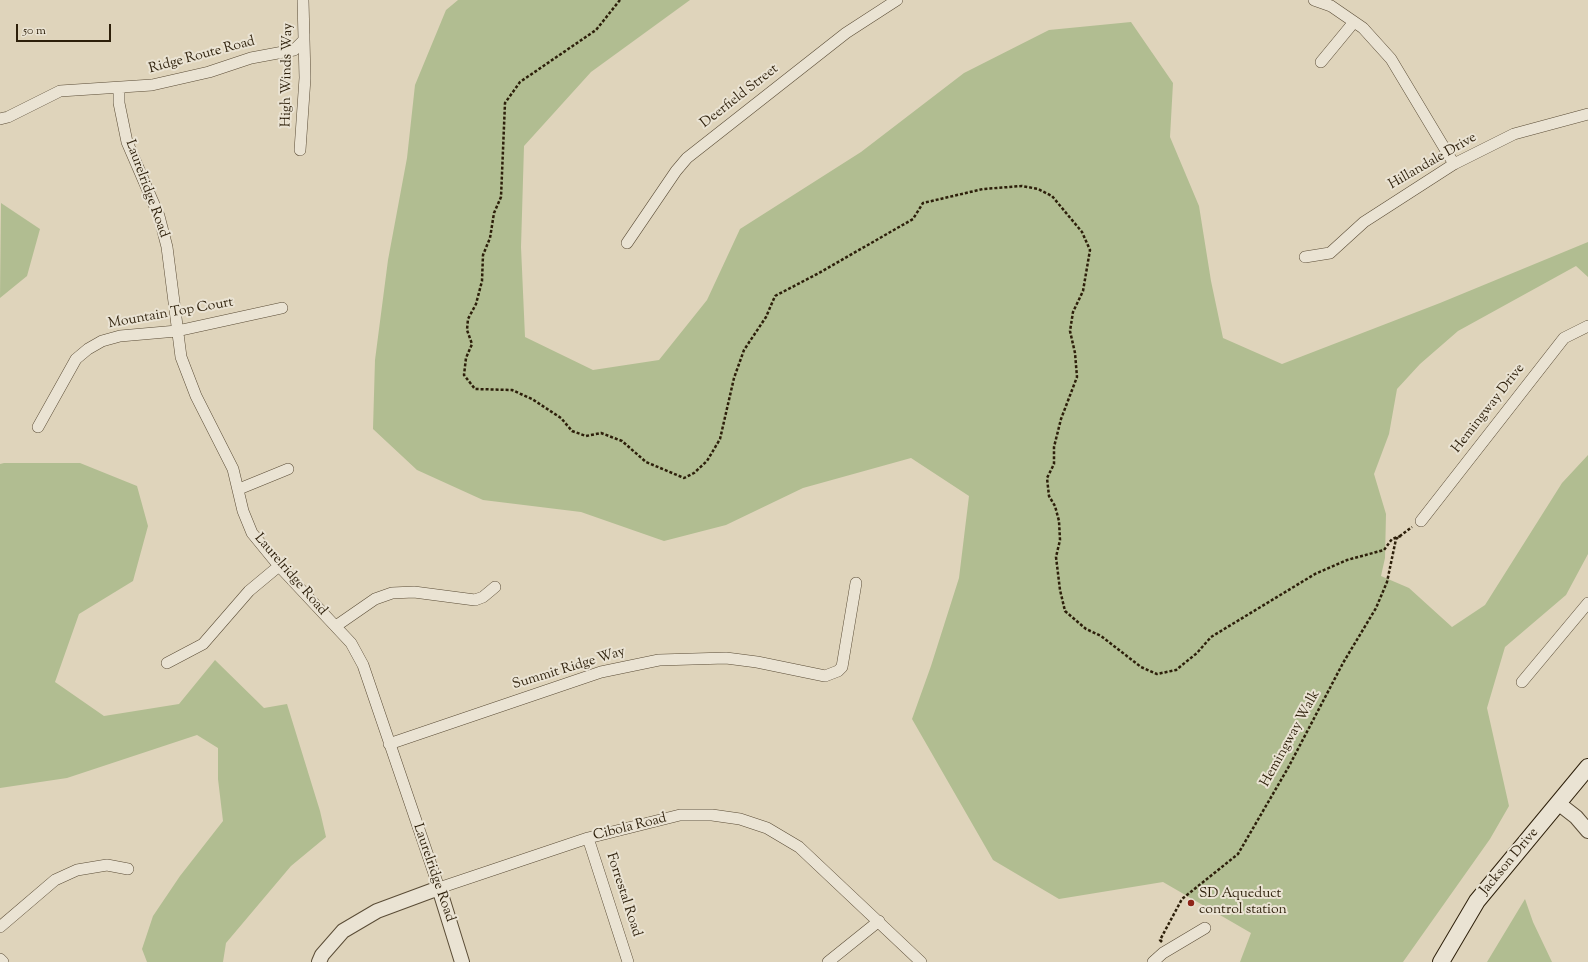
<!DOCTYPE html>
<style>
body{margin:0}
#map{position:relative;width:1588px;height:962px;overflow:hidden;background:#dfd4bb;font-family:"Sorts Mill Goudy",serif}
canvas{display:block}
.scale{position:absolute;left:16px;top:24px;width:95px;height:18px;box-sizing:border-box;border:2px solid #2d1f0a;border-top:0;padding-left:5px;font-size:12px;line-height:14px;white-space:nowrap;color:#2d1f0a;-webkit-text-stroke:3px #eae3d3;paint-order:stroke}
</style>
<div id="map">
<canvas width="1588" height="962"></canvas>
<div class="scale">50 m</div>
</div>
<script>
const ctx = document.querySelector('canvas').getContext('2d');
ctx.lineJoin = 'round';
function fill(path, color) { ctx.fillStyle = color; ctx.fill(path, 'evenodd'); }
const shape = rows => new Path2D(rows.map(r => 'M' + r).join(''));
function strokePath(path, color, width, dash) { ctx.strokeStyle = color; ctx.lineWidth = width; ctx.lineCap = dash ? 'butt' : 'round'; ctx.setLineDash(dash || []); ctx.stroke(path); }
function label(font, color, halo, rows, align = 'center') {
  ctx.font = font + ' "Sorts Mill Goudy",serif'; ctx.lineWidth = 4; ctx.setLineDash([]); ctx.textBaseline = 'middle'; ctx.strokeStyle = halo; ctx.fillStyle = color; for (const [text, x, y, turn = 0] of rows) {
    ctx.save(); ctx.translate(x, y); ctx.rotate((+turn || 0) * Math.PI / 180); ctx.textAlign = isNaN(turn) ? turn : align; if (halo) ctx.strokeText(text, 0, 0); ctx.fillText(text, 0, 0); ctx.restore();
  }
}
const green = shape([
 [458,0,690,0,591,72,524,146,521,247,525,337,593,370,659,360,707,300,740,229,861,152,964,73,1049,30,1131,22,1173,83,1170,137,1199,206,1211,281,1223,338,1282,364,1440,303,1588,242,1588,277,1576,266,1458,331,1420,364,1397,389,1389,434,1374,474,1386,514,1385,558,1381,576,1409,588,1452,627,1485,605,1562,483,1588,455,1588,554,1566,595,1505,647,1487,708,1509,806,1490,839,1403,962,1240,962,1251,933,1163,882,1059,899,993,860,912,719,931,666,959,578,969,496,911,458,803,488,726,525,664,541,581,512,483,500,417,470,373,429,375,360,388,260,407,158,415,85,446,10],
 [1,203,40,229,27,276,0,298],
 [4,463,80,463,137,486,148,526,133,581,79,614,55,682,104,716,179,704,215,660,264,708,287,704,320,811,326,837,291,866,226,943,223,962,147,962,142,949,153,916,180,876,223,821,218,779,218,748,197,735,67,778,0,788,0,464],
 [1525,899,1533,922,1552,962,1487,962]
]);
const path = shape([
 [620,0,596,30,520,82,505,103,501,197,494,213,490,238,483,255,482,281,476,304,468,319,467,330,472,344,466,358,464,375,475,389,512,390,532,399,561,418,572,431,586,436,601,433,622,441,646,462,684,478,694,473,707,461,720,439,734,378,744,350,766,317,775,296,819,273,913,219,923,203,983,189,1022,186,1038,189,1052,196,1082,232,1090,250,1083,291,1073,312,1070,331,1075,353,1077,377,1061,419,1054,447,1054,464,1047,478,1049,496,1055,506,1059,521,1060,540,1056,557,1060,590,1065,611,1086,629,1101,636,1141,667,1157,674,1176,670,1197,653,1211,637,1315,574,1347,560,1384,550,1392,539,1401,536],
 [1162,942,1160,940,1182,899,1238,854,1288,768,1343,663,1376,608,1387,582,1396,539,1412,527]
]);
const minor = shape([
 [1314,0,1331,6,1363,28,1391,59,1454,164],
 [1321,62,1354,22],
 [119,88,119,103,127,142,159,216,167,247,181,357,196,396,233,469,243,511,252,533,279,566,351,643,363,665,439,888,588,838,680,815,712,815,740,819,767,828,799,847,921,962],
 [0,119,8,117,60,91,152,85,209,72,251,58,294,50,304,40,304,34],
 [300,150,305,78,303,0],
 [627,243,676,171,687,158,846,33,897,0],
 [1305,257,1330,253,1364,222,1454,164,1514,134,1588,114],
 [38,427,76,359,88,349,102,341,120,336,177,331,282,308],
 [239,489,288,469],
 [1421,521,1564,338,1588,326],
 [336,626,375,599,392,593,414,592,475,600,483,597,495,587],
 [167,663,203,644,249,591,279,566],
 [1522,682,1588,603],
 [389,744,601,672,659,660,726,658,757,662,825,676,838,671,842,667,856,583],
 [588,838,628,962],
 [0,927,55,880,77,870,107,865,128,869],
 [0,959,3,962],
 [828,962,879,921],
 [1153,962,1163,953,1205,928]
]);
const tertiary = shape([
 [1558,803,1576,817,1588,831],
 [319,962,322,955,343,931,377,911,439,888,462,962]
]);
const secondary = shape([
 [1441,962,1477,901,1588,767]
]);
const markers = [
 [1191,903,4,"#8f2418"]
];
const streetNames = [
 ["Ridge Route Road",202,56,-15],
 ["High Winds Way",288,75,-89],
 ["Deerfield Street",740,97,-38],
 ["Hillandale Drive",1433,162,-30],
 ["Laurelridge Road",146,189,70],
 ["Mountain Top Court",171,314,-10],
 ["Hemingway Drive",1489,409,-52],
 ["Laurelridge Road",290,575,49],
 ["Summit Ridge Way",569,669,-17],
 ["Hemingway Walk",1291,739,-61],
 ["Cibola Road",630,828,-14],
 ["Jackson Drive",1510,862,-50],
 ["Laurelridge Road",433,873,71],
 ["Forrestal Road",623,895,72]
];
const poiNames = [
 ["SD Aqueduct",1199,895],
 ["control station",1199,911]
];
fill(green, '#b1bd91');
strokePath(minor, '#5a4c36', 12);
strokePath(tertiary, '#5a4c36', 16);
strokePath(secondary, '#2d1f0a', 18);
strokePath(path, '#2d1f0a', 2.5, [3, 2]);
strokePath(minor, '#eae3d3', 11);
strokePath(tertiary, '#eae3d3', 14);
strokePath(secondary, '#eae3d3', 16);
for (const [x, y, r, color] of markers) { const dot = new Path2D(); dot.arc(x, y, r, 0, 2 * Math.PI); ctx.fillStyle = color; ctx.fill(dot); strokePath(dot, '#eae3d3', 1.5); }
label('14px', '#2d1f0a', '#eae3d3', streetNames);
label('14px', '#2d1f0a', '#eae3d3', poiNames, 'left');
</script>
